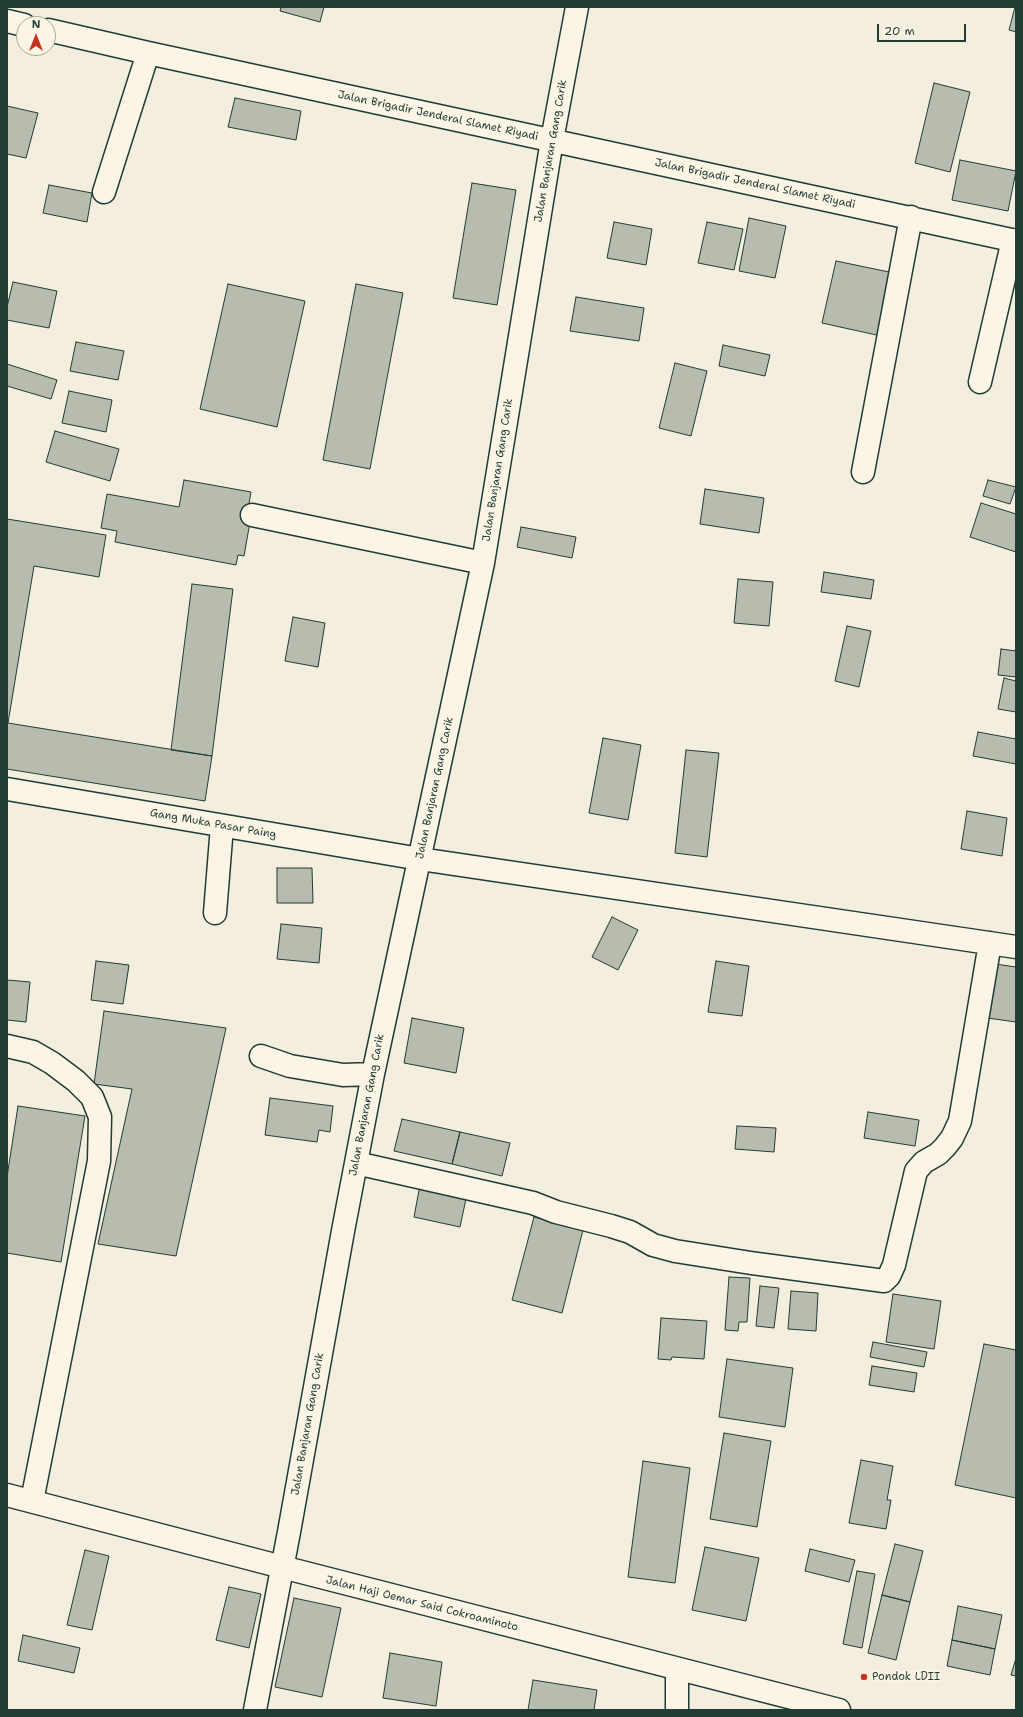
<!DOCTYPE html>
<style>
body{margin:0}
#map{position:relative;width:1023px;height:1717px;overflow:hidden;background:#f3eede;font-family:"Shantell Sans",sans-serif}
canvas{display:block}
.frame{position:absolute;inset:0;border:8px solid #1f3d34;pointer-events:none}
.north{position:absolute;left:16px;top:16px;width:40px;height:40px;box-sizing:border-box;background:#fcf5e5;border:1px solid #a4ab9e;border-radius:50%;rotate:0deg;font-size:11px;font-weight:700;line-height:16px;text-align:center;color:#1f3d34}
.north::after{content:'';display:block;margin:auto;width:14px;height:18px;background:#c8321e;clip-path:polygon(50% 0,100% 100%,50% 72%,0 100%)}
.scale{position:absolute;left:877px;top:24px;width:89px;height:18px;box-sizing:border-box;border:2px solid #1f3d34;border-top:0;padding-left:5px;font-size:12px;line-height:14px;white-space:nowrap;color:#1f3d34;-webkit-text-stroke:3px #fcf5e5;paint-order:stroke}
</style>
<div id="map">
<canvas width="1023" height="1717"></canvas>
<div class="frame"></div>
<div class="north">N</div>
<div class="scale">20 m</div>
</div>
<script>
const ctx = document.querySelector('canvas').getContext('2d');
ctx.lineJoin = 'round';
function fill(path, color) { ctx.fillStyle = color; ctx.fill(path, 'evenodd'); }
const shape = rows => new Path2D(rows.map(r => 'M' + r).join(''));
function strokePath(path, color, width, dash) { ctx.strokeStyle = color; ctx.lineWidth = width; ctx.lineCap = dash ? 'butt' : 'round'; ctx.setLineDash(dash || []); ctx.stroke(path); }
function label(font, color, halo, rows, align = 'center') {
  ctx.font = font + ' "Shantell Sans",sans-serif'; ctx.lineWidth = 4; ctx.setLineDash([]); ctx.textBaseline = 'middle'; ctx.strokeStyle = halo; ctx.fillStyle = color; for (const [text, x, y, turn = 0] of rows) {
    ctx.save(); ctx.translate(x, y); ctx.rotate((+turn || 0) * Math.PI / 180); ctx.textAlign = isNaN(turn) ? turn : align; if (halo) ctx.strokeText(text, 0, 0); ctx.fillText(text, 0, 0); ctx.restore();
  }
}
const building = shape([
 [281,7,324,7,320,22,280,11,281,7],
 [1015,7,1016,7,1016,32,1009,30,1015,7],
 [934,83,970,92,950,172,915,163,934,83],
 [235,98,301,111,296,140,228,127,235,98],
 [7,106,38,113,26,158,7,154,7,106],
 [960,160,1016,171,1008,211,952,200,960,160],
 [472,183,516,190,497,305,453,298,472,183],
 [49,185,92,193,87,222,43,213,49,185],
 [749,218,786,226,775,278,739,271,749,218],
 [614,222,652,229,646,265,607,258,614,222],
 [707,222,743,229,734,270,698,263,707,222],
 [836,261,894,273,881,336,822,323,836,261],
 [13,282,57,291,49,328,7,320,7,307,13,282],
 [228,284,305,301,277,427,200,409,228,284],
 [356,284,403,293,370,469,323,460,356,284],
 [576,297,644,308,639,341,570,331,576,297],
 [76,342,124,351,118,380,70,371,76,342],
 [723,345,770,355,765,376,719,366,723,345],
 [675,363,707,371,691,436,659,428,675,363],
 [7,364,57,380,51,399,7,386,7,364],
 [69,391,112,400,106,432,62,423,69,391],
 [55,431,119,449,110,481,46,462,55,431],
 [184,480,251,492,246,521,250,522,244,556,238,555,236,565,115,542,117,531,101,528,107,494,179,507,184,480],
 [988,480,1016,487,1010,504,983,496,988,480],
 [705,489,764,498,759,533,700,524,705,489],
 [981,503,1016,514,1016,552,970,537,981,503],
 [7,519,106,535,99,577,34,566,8,723,212,756,205,801,7,769,7,519],
 [521,527,576,537,572,558,517,547,521,527],
 [824,572,874,580,871,599,821,592,824,572],
 [738,579,773,582,769,626,734,623,738,579],
 [192,584,233,589,212,756,171,750,192,584],
 [293,617,325,623,318,667,285,661,293,617],
 [847,626,871,631,859,687,835,681,847,626],
 [1001,649,1016,651,1016,677,998,675,1001,649],
 [1004,678,1016,681,1016,712,998,709,1004,678],
 [978,732,1016,739,1016,764,973,756,978,732],
 [603,738,641,745,628,820,589,813,603,738],
 [686,750,719,753,707,857,675,853,686,750],
 [967,811,1007,818,1002,856,961,849,967,811],
 [277,868,312,868,313,903,277,903,277,868],
 [612,917,638,930,618,970,592,957,612,917],
 [281,924,322,928,319,963,277,959,281,924],
 [96,961,129,965,123,1004,91,1000,96,961],
 [716,961,749,966,742,1016,708,1012,716,961],
 [995,964,1016,967,1016,1022,987,1018,995,964],
 [7,980,30,982,26,1022,7,1020,7,980],
 [104,1011,226,1028,176,1256,98,1244,132,1089,94,1084,104,1011],
 [412,1018,464,1028,456,1073,404,1063,412,1018],
 [270,1098,333,1106,330,1132,319,1130,317,1142,265,1135,270,1098],
 [18,1106,85,1116,61,1262,7,1253,7,1177,18,1106],
 [868,1112,919,1120,915,1146,864,1138,868,1112],
 [402,1119,460,1132,452,1164,394,1151,402,1119],
 [737,1126,776,1128,774,1152,735,1149,737,1126],
 [460,1132,510,1143,502,1176,452,1164,460,1132],
 [420,1185,467,1194,460,1227,414,1217,420,1185],
 [534,1217,583,1230,562,1313,512,1300,534,1217],
 [729,1277,750,1278,747,1322,739,1322,738,1331,725,1330,729,1277],
 [760,1286,779,1288,774,1328,756,1326,760,1286],
 [791,1291,818,1293,816,1331,788,1329,791,1291],
 [893,1294,941,1301,934,1349,886,1342,893,1294],
 [661,1318,707,1321,704,1359,672,1357,671,1360,658,1359,661,1318],
 [873,1342,927,1352,924,1367,870,1357,873,1342],
 [984,1344,1016,1350,1016,1498,955,1485,984,1344],
 [727,1359,793,1368,785,1427,719,1417,727,1359],
 [872,1366,917,1373,914,1392,869,1385,872,1366],
 [724,1433,771,1441,757,1527,710,1519,724,1433],
 [861,1460,893,1466,887,1500,891,1500,886,1529,849,1523,861,1460],
 [643,1461,690,1468,675,1583,628,1577,643,1461],
 [895,1544,923,1551,910,1602,882,1595,895,1544],
 [705,1547,759,1558,746,1621,692,1610,705,1547],
 [810,1549,855,1560,849,1582,805,1571,810,1549],
 [85,1550,109,1556,92,1630,67,1625,85,1550],
 [857,1571,875,1574,862,1648,843,1644,857,1571],
 [229,1587,261,1594,249,1648,216,1640,229,1587],
 [882,1595,910,1602,896,1660,868,1653,882,1595],
 [294,1598,341,1608,322,1697,275,1687,294,1598],
 [958,1606,1002,1615,995,1649,952,1640,958,1606],
 [23,1635,80,1648,74,1673,18,1661,23,1635],
 [952,1640,995,1649,990,1675,947,1666,952,1640],
 [390,1653,442,1662,436,1706,383,1698,390,1653],
 [1016,1658,1016,1676,1011,1675,1016,1658],
 [533,1680,597,1690,594,1710,528,1710,533,1680]
]);
const minor = shape([
 [7,21,24,25],
 [48,30,148,53,1016,241],
 [104,192,148,53],
 [980,382,1013,240],
 [863,472,911,217],
 [252,515,483,563],
 [7,789,420,859,1016,947],
 [215,913,222,826],
 [7,1046,33,1052,52,1063,76,1081,92,1097,100,1117,99,1161,32,1501],
 [261,1056,290,1066,343,1075,373,1074],
 [356,1163,533,1203,556,1212,611,1226,630,1232,653,1245,675,1251,751,1263,884,1281,889,1276,894,1265,916,1171,924,1162,938,1154,945,1147,952,1138,960,1121,990,943],
 [255,1710,289,1532,343,1231,373,1074,483,563,552,140,577,7],
 [677,1710,677,1670]
]);
const major = shape([
 [7,1495,282,1567,839,1710]
]);
const markers = [
 [864,1677,4,"#c8321e"]
];
const streetNames = [
 ["Jalan Brigadir Jenderal Slamet Riyadi",438,116,12],
 ["Jalan Banjaran Gang Carik",551,151,-80],
 ["Jalan Brigadir Jenderal Slamet Riyadi",755,184,12],
 ["Jalan Banjaran Gang Carik",498,470,-81],
 ["Jalan Banjaran Gang Carik",435,788,-78],
 ["Gang Muka Pasar Paing",213,824,10],
 ["Jalan Banjaran Gang Carik",367,1105,-79],
 ["Jalan Banjaran Gang Carik",308,1424,-80],
 ["Jalan Haji Oemar Said Cokroaminoto",422,1604,14]
];
const poiNames = [
 ["Pondok LDII",872,1677]
];
fill(building, '#b8bcae');
strokePath(building, '#1f3d34', 1);
strokePath(minor, '#1f3d34', 25);
strokePath(major, '#1f3d34', 25);
strokePath(minor, '#fcf5e5', 22);
strokePath(major, '#fcf5e5', 22);
for (const [x, y, r, color] of markers) { const dot = new Path2D(); dot.arc(x, y, r, 0, 2 * Math.PI); ctx.fillStyle = color; ctx.fill(dot); strokePath(dot, '#fcf5e5', 1.5); }
label('11px', '#1f3d34', '#fcf5e5', streetNames);
label('11px', '#1f3d34', '#fcf5e5', poiNames, 'left');
</script>
